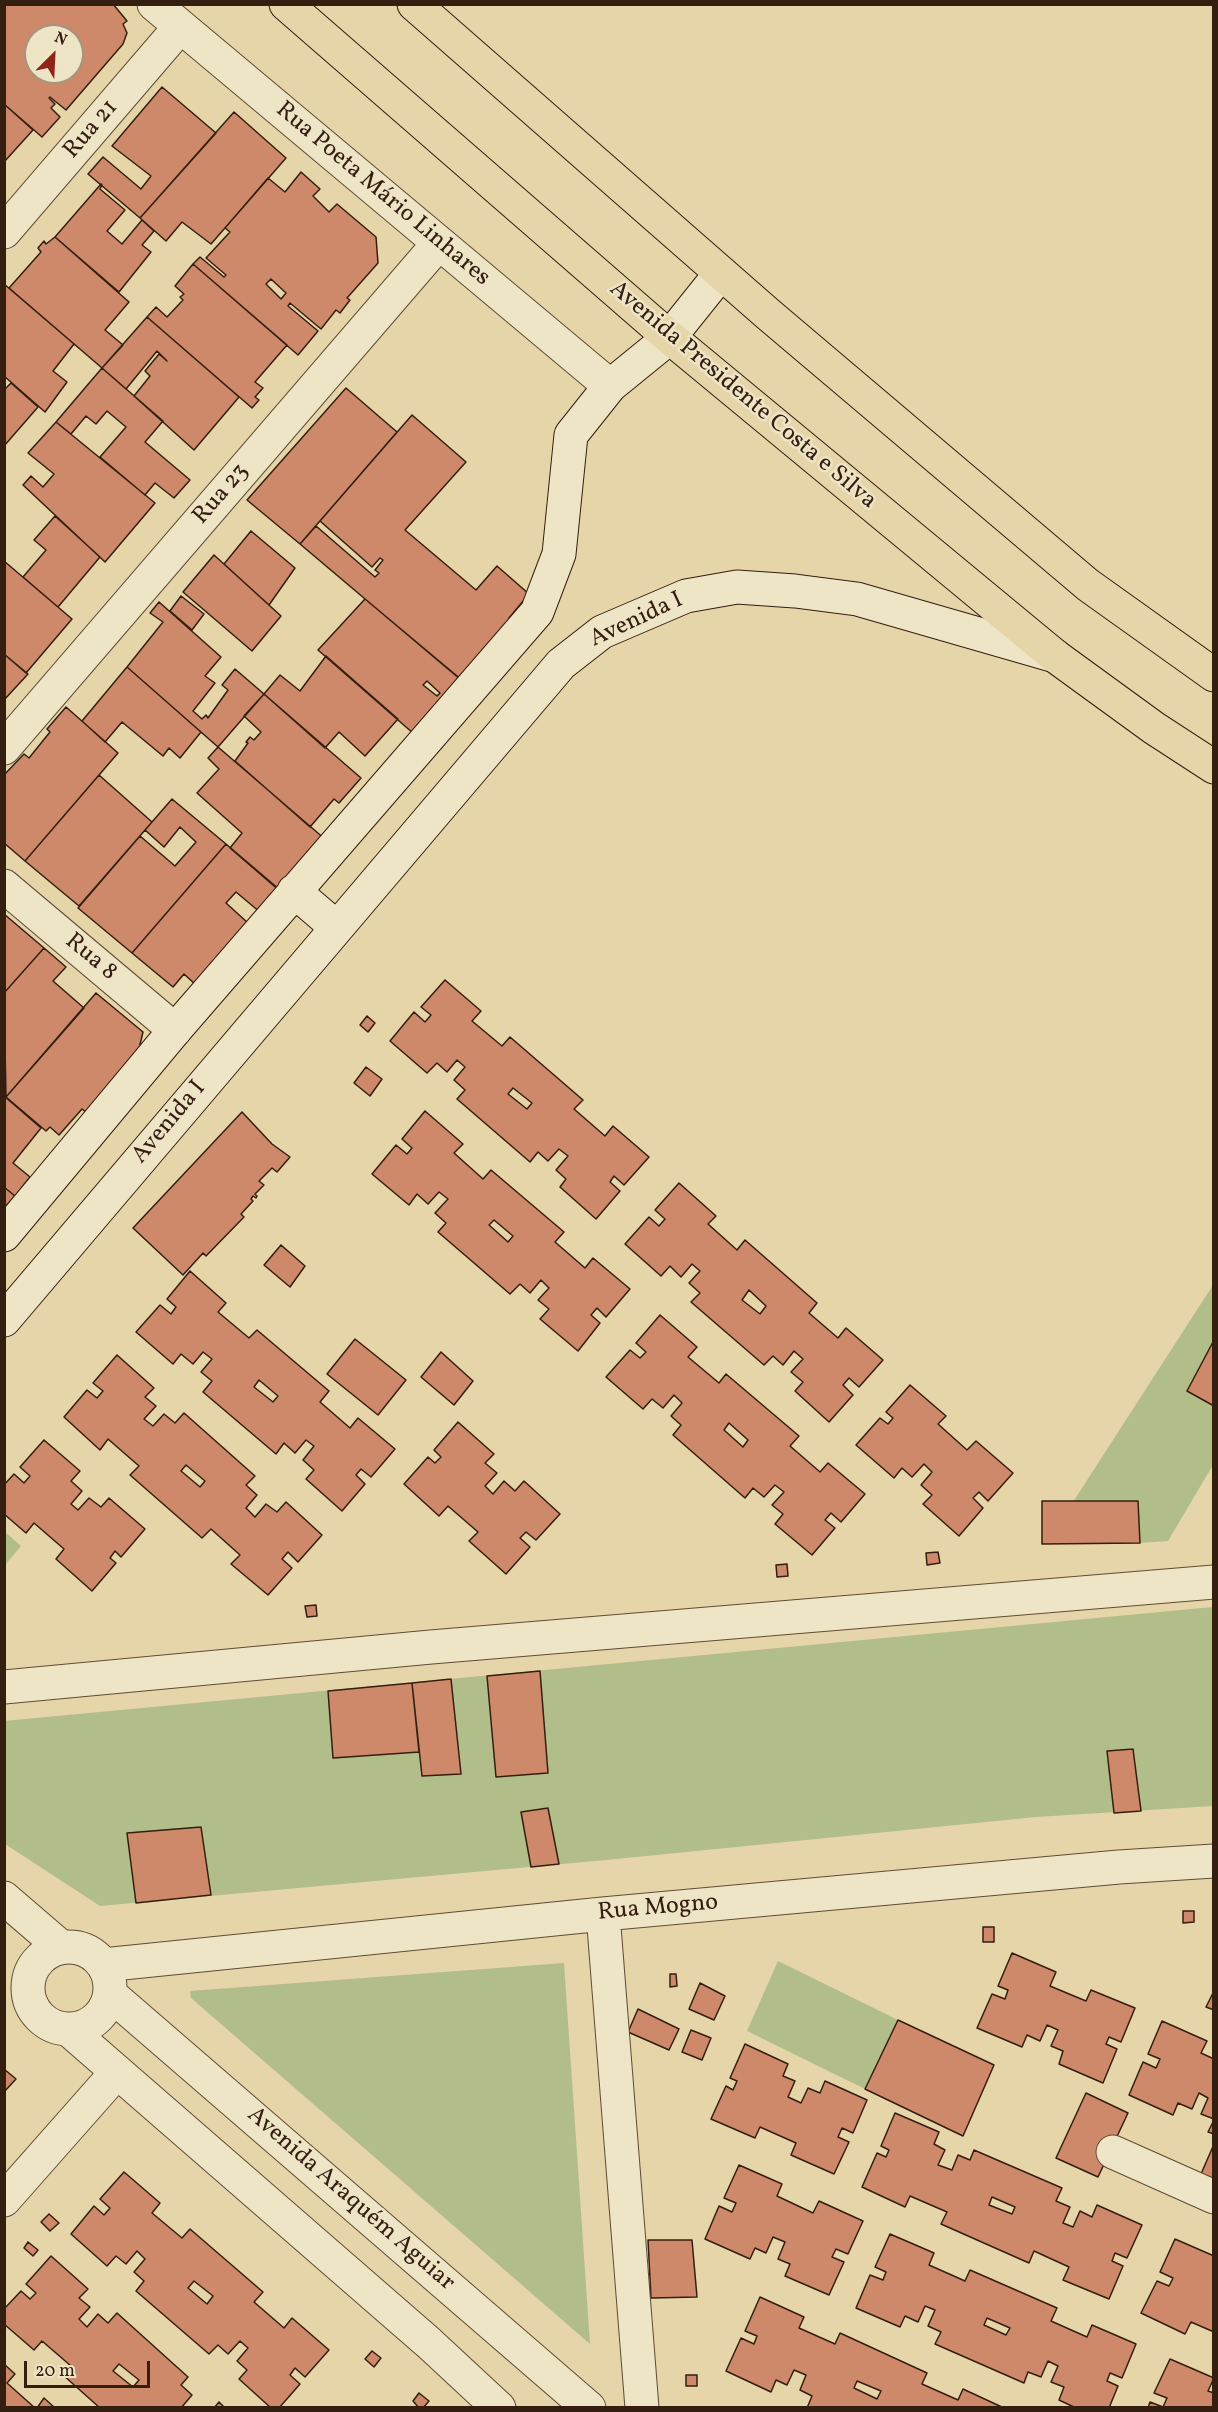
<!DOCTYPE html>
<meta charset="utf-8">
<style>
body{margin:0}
#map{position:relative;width:1218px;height:2412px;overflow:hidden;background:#e5d5a8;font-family:Vollkorn,serif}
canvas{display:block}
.frame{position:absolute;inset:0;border:6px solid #341e10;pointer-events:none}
.north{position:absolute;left:24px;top:24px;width:60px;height:60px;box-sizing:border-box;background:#eee4c6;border:2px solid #a4957d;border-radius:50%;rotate:24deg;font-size:16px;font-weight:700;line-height:24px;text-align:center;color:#341e10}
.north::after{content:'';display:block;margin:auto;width:21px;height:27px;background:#8f2418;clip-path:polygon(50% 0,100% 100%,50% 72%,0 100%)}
.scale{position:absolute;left:24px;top:2361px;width:126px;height:27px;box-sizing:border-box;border:3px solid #341e10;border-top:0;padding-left:8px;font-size:18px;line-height:21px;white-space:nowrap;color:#341e10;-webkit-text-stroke:4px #eee4c6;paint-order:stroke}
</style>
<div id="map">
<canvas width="1218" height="2412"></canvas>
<div class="frame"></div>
<div class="north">N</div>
<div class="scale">20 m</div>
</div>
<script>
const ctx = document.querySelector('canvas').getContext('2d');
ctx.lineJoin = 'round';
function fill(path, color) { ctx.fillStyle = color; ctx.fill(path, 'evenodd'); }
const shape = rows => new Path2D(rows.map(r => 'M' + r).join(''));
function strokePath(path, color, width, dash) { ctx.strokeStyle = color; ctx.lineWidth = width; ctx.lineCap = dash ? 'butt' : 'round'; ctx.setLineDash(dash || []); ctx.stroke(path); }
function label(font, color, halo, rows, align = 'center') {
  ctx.font = font + ' Vollkorn,serif'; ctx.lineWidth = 5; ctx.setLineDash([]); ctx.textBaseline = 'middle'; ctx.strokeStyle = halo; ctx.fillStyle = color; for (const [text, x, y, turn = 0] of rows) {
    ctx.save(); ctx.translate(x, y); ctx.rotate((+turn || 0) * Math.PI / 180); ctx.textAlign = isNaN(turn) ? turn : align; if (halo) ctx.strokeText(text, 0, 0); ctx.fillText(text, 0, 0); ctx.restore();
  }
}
const green = shape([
 [1213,1285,1213,1465,1168,1541,1140,1543,1073,1502],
 [5,1532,21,1546,5,1565],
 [1213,1607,1213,1806,1036,1817,606,1860,100,1906,5,1844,4,1721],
 [778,1961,898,2020,865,2089,747,2031],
 [564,1963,590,2344,191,1998,190,1991]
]);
const building = shape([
 [4,4,113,4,127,21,123,24,127,33,123,44,66,110,50,97,49,98,55,104,51,108,60,117,42,137,4,104,4,4],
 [36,36,72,36,72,72,36,72,36,36],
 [162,87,216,133,140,218,88,174,103,157,141,189,151,176,112,146,162,87],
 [4,104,33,130,4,162,4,104],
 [234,112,286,158,211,244,182,222,166,241,140,218,234,112],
 [301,172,320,189,313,196,329,212,337,204,376,237,378,263,347,298,350,300,340,313,336,310,321,329,290,303,288,306,318,331,298,355,193,264,200,257,224,277,226,275,206,258,230,232,225,228,268,178,285,192,301,172],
 [271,279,286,293,281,299,266,284,271,279],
 [101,184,102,185,100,189,125,210,107,231,122,244,142,220,154,231,142,245,151,252,119,292,55,237,101,184],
 [55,237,129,302,105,330,123,345,102,368,9,288,41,252,38,248,44,241,46,244,55,237],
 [193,264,287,345,255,382,263,388,255,397,259,400,252,408,147,317,156,307,167,317,183,300,180,297,184,294,175,286,193,264],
 [4,284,74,344,53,371,67,382,45,412,4,376,4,284],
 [147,317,239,397,194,450,134,396,150,376,145,371,159,354,167,361,157,351,126,389,102,368,147,317],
 [102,368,163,421,145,442,190,480,174,498,155,483,145,495,100,457,126,427,107,411,96,424,86,416,71,434,56,422,102,368],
 [11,383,38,407,4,446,4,390,11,383],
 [346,388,397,432,300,544,247,500,346,388],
 [412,415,466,462,405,530,476,590,497,566,529,594,509,618,511,620,461,680,300,544,316,526,375,577,379,573,375,570,383,560,380,558,372,567,320,521,412,415],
 [56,422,155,503,105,562,23,485,31,476,43,487,54,474,28,453,56,422],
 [55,516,100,557,58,607,23,577,46,550,34,540,55,516],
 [251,531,295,568,269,605,224,564,251,531],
 [214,555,281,616,252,651,183,592,214,555],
 [4,561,72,619,26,673,4,654,4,561],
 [181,596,204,614,192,630,170,611,181,596],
 [365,599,463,681,414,734,318,650,365,599],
 [427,681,440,693,437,696,423,685,427,681],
 [159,602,221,657,205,676,215,683,193,711,202,719,206,715,208,718,228,690,222,685,235,669,264,694,218,747,127,667,163,622,150,613,159,602],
 [4,654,28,674,4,700,4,654],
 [326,656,398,719,365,756,339,732,325,748,264,694,280,675,300,691,326,656],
 [127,667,201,732,180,758,169,748,163,756,122,722,105,742,82,721,127,667],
 [264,694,361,778,339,803,334,799,310,827,235,761,248,743,246,742,250,737,254,740,261,732,244,716,264,694],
 [66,707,118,753,25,861,4,843,4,775,24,754,29,758,50,732,47,729,66,707],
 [218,747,326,840,281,892,230,848,242,833,197,793,219,769,208,758,218,747],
 [99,775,152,822,79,906,25,861,99,775],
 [172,799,226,844,132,953,78,908,140,836,175,866,196,842,180,827,164,847,145,830,172,799],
 [226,844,280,890,261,913,236,892,226,903,248,923,196,985,184,974,173,987,132,953,226,844],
 [4,914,44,948,4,993,4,914],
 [44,948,66,967,53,981,84,1008,6,1097,4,993,44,948],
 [445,980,481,1011,472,1021,502,1046,510,1037,583,1100,574,1109,605,1136,613,1126,649,1157,624,1185,614,1176,610,1182,620,1191,596,1219,560,1187,566,1179,556,1170,568,1156,559,1149,548,1161,538,1152,530,1162,457,1099,465,1090,454,1080,465,1067,457,1060,447,1072,437,1063,427,1073,390,1041,414,1012,425,1022,431,1015,421,1007,445,980],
 [513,1088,532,1103,527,1109,508,1094,513,1088],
 [96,993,143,1032,138,1053,87,1113,82,1109,59,1135,50,1127,46,1131,6,1097,96,993],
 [367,1016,375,1023,368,1032,360,1025,367,1016],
 [366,1067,382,1079,370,1096,354,1083,366,1067],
 [4,1096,41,1128,13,1163,30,1177,15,1196,4,1187,4,1096],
 [425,1111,463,1144,454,1153,483,1179,491,1170,564,1232,555,1242,585,1268,593,1258,630,1289,606,1317,597,1308,591,1315,600,1323,578,1351,540,1319,549,1309,538,1300,549,1288,541,1280,530,1293,520,1284,510,1294,438,1232,446,1223,435,1213,448,1199,439,1192,428,1204,417,1194,409,1205,372,1174,396,1145,407,1154,412,1148,402,1139,425,1111],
 [494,1220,513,1236,508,1242,489,1225,494,1220],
 [242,1112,272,1144,290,1157,277,1172,272,1168,259,1181,264,1185,255,1194,257,1196,256,1198,253,1196,251,1199,253,1201,241,1214,244,1217,206,1256,203,1253,183,1275,133,1228,242,1112],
 [679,1183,716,1216,708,1224,737,1250,745,1240,817,1303,809,1313,838,1338,846,1328,883,1360,859,1387,849,1378,843,1385,853,1395,829,1422,795,1391,803,1382,791,1372,803,1359,794,1351,783,1365,773,1356,764,1365,691,1302,700,1293,689,1283,700,1271,692,1264,681,1277,670,1266,661,1276,625,1244,649,1217,659,1226,665,1219,655,1210,679,1183],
 [749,1290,766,1306,760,1314,742,1300,749,1290],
 [4,1187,15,1196,4,1208,4,1187],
 [281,1245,305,1266,290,1287,264,1265,281,1245],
 [190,1271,226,1303,218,1312,249,1338,257,1330,329,1391,320,1402,350,1428,358,1418,395,1449,371,1477,361,1469,356,1475,365,1484,342,1511,306,1479,314,1470,303,1460,314,1446,306,1440,295,1453,284,1443,276,1454,203,1392,212,1381,201,1372,212,1359,203,1352,193,1364,181,1354,173,1364,136,1332,160,1305,171,1314,176,1307,167,1299,190,1271],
 [259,1380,278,1396,273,1402,254,1387,259,1380],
 [660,1315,697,1347,688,1357,719,1383,726,1374,799,1436,790,1446,820,1472,828,1463,865,1494,841,1522,831,1513,825,1520,835,1528,812,1555,775,1524,783,1514,772,1505,784,1492,775,1485,764,1497,753,1488,745,1498,673,1435,681,1425,671,1416,682,1403,674,1395,663,1408,652,1399,643,1409,606,1377,630,1350,640,1358,646,1352,636,1343,660,1315],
 [729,1423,748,1440,743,1447,724,1430,729,1423],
 [355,1339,406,1380,378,1415,327,1374,355,1339],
 [1214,1340,1214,1406,1187,1391,1214,1340],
 [441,1352,473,1381,454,1405,421,1377,441,1352],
 [117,1355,154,1388,145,1397,156,1406,144,1419,153,1426,164,1414,175,1423,184,1413,255,1476,246,1485,257,1495,246,1508,255,1517,266,1504,277,1512,286,1502,322,1535,298,1562,288,1552,282,1559,292,1568,268,1595,231,1564,240,1555,211,1529,202,1538,130,1475,139,1466,108,1439,100,1450,64,1417,87,1390,97,1398,103,1391,93,1383,117,1355],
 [186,1465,205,1481,200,1487,181,1471,186,1465],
 [910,1385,946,1416,938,1424,967,1450,976,1441,1013,1473,988,1501,979,1492,973,1498,983,1508,959,1536,923,1504,932,1495,921,1485,932,1472,924,1464,912,1477,902,1468,894,1478,856,1445,880,1418,888,1424,893,1418,886,1412,910,1385],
 [458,1422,494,1454,485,1463,497,1473,485,1486,493,1494,504,1481,515,1491,524,1481,560,1514,536,1540,526,1532,520,1538,530,1547,506,1574,469,1541,478,1532,448,1506,439,1516,404,1484,428,1457,435,1463,441,1457,434,1450,458,1422],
 [44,1440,80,1471,71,1481,82,1491,71,1504,78,1510,89,1498,101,1507,109,1498,145,1529,121,1557,115,1551,110,1558,116,1563,92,1591,56,1559,64,1549,34,1523,26,1533,4,1514,4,1485,14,1474,24,1483,30,1476,20,1467,44,1440],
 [1042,1501,1138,1501,1140,1543,1042,1544,1042,1501],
 [938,1552,940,1563,927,1565,926,1553,938,1552],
 [787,1564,788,1576,777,1577,776,1565,787,1564],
 [316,1605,317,1616,307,1617,305,1606,316,1605],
 [540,1671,548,1773,496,1777,487,1676,540,1671],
 [451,1679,461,1774,422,1776,412,1683,451,1679],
 [412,1683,419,1752,333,1758,328,1691,412,1683],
 [1133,1749,1141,1811,1114,1813,1107,1751,1133,1749],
 [548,1808,559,1864,531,1867,521,1812,548,1808],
 [201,1827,211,1895,136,1903,127,1833,201,1827],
 [1183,1911,1194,1911,1194,1922,1183,1923,1183,1911],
 [983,1927,994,1927,994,1942,983,1942,983,1927],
 [1012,1953,1056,1972,1050,1986,1086,2001,1091,1990,1135,2008,1121,2042,1109,2037,1106,2044,1117,2049,1103,2083,1059,2064,1063,2051,1051,2046,1058,2030,1047,2025,1040,2041,1027,2035,1022,2047,977,2028,992,1994,1005,1999,1008,1990,998,1986,1012,1953],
 [670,1974,676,1974,677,1986,670,1987,670,1974],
 [700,1983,725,1996,714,2020,689,2009,700,1983],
 [1214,1991,1214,2010,1206,2007,1214,1991],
 [638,2009,679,2029,669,2050,628,2032,638,2009],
 [898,2020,994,2065,963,2136,865,2089,898,2020],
 [1162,2021,1207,2041,1201,2053,1214,2059,1214,2119,1201,2114,1208,2098,1199,2093,1192,2109,1178,2103,1173,2115,1129,2095,1143,2062,1156,2068,1160,2059,1148,2054,1162,2021],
 [691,2030,711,2038,702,2060,682,2052,691,2030],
 [745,2044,788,2064,783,2076,795,2081,788,2097,801,2103,808,2088,820,2093,825,2081,867,2100,853,2133,842,2128,838,2137,849,2142,834,2174,791,2155,796,2143,760,2127,755,2138,711,2119,726,2086,733,2090,737,2081,730,2078,745,2044],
 [4,2069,16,2079,4,2092,4,2069],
 [1086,2093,1128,2113,1098,2177,1056,2158,1086,2093],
 [895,2113,939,2132,934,2144,945,2150,938,2165,952,2170,958,2155,970,2160,974,2150,1062,2188,1056,2201,1070,2207,1063,2223,1073,2227,1080,2211,1092,2217,1097,2205,1142,2225,1127,2258,1115,2253,1112,2261,1123,2266,1109,2299,1063,2280,1069,2267,1034,2251,1029,2263,941,2224,947,2212,910,2196,905,2207,862,2187,877,2153,886,2157,889,2150,881,2146,895,2113],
 [992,2197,1015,2207,1012,2214,989,2205,992,2197],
 [1214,2120,1214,2134,1208,2132,1214,2120],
 [1214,2144,1214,2179,1201,2174,1214,2144],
 [739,2165,782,2184,777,2196,813,2213,819,2201,863,2221,848,2254,836,2249,832,2257,844,2262,829,2295,785,2276,790,2264,778,2259,785,2242,773,2237,766,2253,755,2248,750,2259,705,2239,719,2206,732,2212,736,2203,724,2198,739,2165],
 [124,2172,160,2203,152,2213,182,2238,190,2229,263,2292,254,2302,284,2328,292,2318,329,2350,305,2377,295,2368,290,2375,300,2384,279,2408,271,2408,239,2379,247,2370,237,2361,248,2348,240,2341,228,2354,218,2345,209,2354,136,2291,144,2281,134,2272,145,2259,137,2251,126,2264,116,2256,107,2266,71,2234,94,2206,104,2215,110,2208,100,2199,124,2172],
 [194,2281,213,2296,207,2304,188,2288,194,2281],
 [49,2214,59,2223,50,2231,41,2222,49,2214],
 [890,2234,934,2253,929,2265,965,2281,970,2270,1057,2308,1051,2321,1087,2337,1092,2325,1136,2344,1122,2378,1110,2373,1107,2381,1118,2386,1109,2408,1076,2408,1059,2400,1064,2387,1051,2382,1058,2366,1048,2361,1041,2377,1028,2372,1024,2383,935,2344,941,2332,928,2326,935,2310,925,2306,918,2322,905,2316,900,2327,856,2308,870,2275,883,2280,886,2272,875,2267,890,2234],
 [987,2318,1010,2328,1006,2335,984,2325,987,2318],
 [1175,2239,1214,2256,1214,2332,1191,2322,1185,2334,1141,2313,1157,2281,1169,2286,1173,2278,1160,2272,1175,2239],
 [648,2240,692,2240,697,2297,651,2298,648,2240],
 [28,2242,38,2250,33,2256,24,2248,28,2242],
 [51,2256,88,2289,79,2298,90,2307,79,2319,87,2327,98,2314,108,2323,117,2313,188,2377,181,2385,192,2395,181,2408,100,2408,63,2375,71,2366,42,2341,34,2350,4,2324,4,2309,21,2291,30,2299,36,2293,26,2284,51,2256],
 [119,2364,139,2380,133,2387,113,2371,119,2364],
 [760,2297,804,2317,799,2328,835,2344,840,2333,927,2373,922,2384,958,2400,963,2389,1004,2408,807,2408,812,2396,800,2390,806,2375,794,2370,787,2385,776,2380,771,2392,726,2371,741,2338,754,2344,757,2336,745,2331,760,2297],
 [857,2381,881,2391,877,2399,854,2388,857,2381],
 [372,2351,381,2358,374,2367,365,2359,372,2351],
 [1170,2359,1214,2378,1208,2391,1214,2393,1214,2408,1148,2408,1150,2402,1163,2407,1167,2398,1154,2393,1170,2359],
 [4,2364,15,2374,7,2383,35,2408,4,2408,4,2364],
 [686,2375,697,2375,697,2386,686,2386,686,2375],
 [419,2393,429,2401,423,2408,419,2408,413,2401,419,2393],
 [44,2398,55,2408,37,2408,44,2398],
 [219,2402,225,2408,214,2408,219,2402]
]);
const street = shape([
 [154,4,610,386],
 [4,232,180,27],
 [4,748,439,243],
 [4,886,175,1030],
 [4,1687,431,1647,1214,1582],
 [4,1898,61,1947],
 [603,1914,642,2408],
 '28 1988a41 41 0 1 1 82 0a41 41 0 1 1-82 0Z',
 [103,1965,603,1914,1119,1867,1214,1861],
 [110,1994,589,2408],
 [68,2029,429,2343,499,2408],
 [1113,2152,1214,2197],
 [4,2200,117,2072]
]);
const secondary = shape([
 [294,891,336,927],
 [4,1235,175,1030,537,612,559,554,571,435,610,386,669,338,721,273],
 [4,1320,561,664,602,632,686,596,737,587,795,591,857,599,1055,656]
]);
const primary = shape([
 [286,4,662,331,1055,656,1154,728,1214,767],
 [414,4,768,314,1088,585,1214,675]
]);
const streetNames = [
 ["Rua 21",92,130,-49],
 ["Rua Poeta Mário Linhares",382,195,40],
 ["Avenida Presidente Costa e Silva",742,396,40],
 ["Rua 23",222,495,-49],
 ["Avenida I",637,621,-25],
 ["Rua 8",90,958,40],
 ["Avenida I",170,1123,-50],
 ["Rua Mogno",658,1909,-5],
 ["Avenida Araquém Aguiar",350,2200,41]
];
fill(green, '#b2be89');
fill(building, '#ce896a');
strokePath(building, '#341e10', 1.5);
strokePath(street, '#604c36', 35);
strokePath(secondary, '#341e10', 35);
strokePath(primary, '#341e10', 35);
strokePath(street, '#eee4c6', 33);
strokePath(secondary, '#eee4c6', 33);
strokePath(primary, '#e5d5a8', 33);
label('24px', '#341e10', '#eee4c6', streetNames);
</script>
